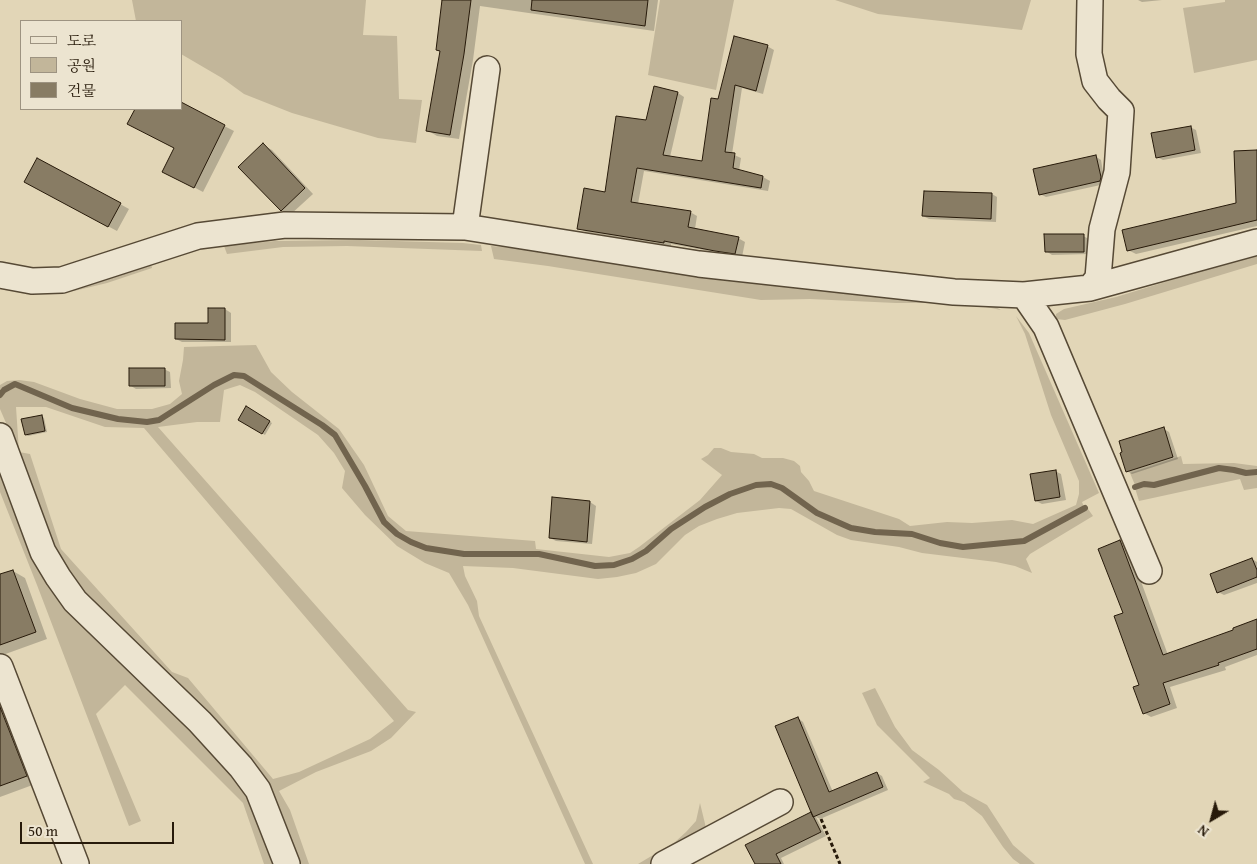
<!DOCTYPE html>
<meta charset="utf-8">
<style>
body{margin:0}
#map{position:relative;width:1257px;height:864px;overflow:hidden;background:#e2d6b7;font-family:"Gentium Book Plus","Noto Serif KR",serif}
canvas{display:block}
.legend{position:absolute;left:20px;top:20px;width:162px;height:90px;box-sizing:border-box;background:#ece4d0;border:1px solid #9d9381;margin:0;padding:6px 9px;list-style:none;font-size:15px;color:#271a0a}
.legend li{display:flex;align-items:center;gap:10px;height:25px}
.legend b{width:25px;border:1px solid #9d9381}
.north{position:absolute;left:1187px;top:794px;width:50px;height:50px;-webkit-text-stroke:4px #ece4d0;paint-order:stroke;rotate:217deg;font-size:14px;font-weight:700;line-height:20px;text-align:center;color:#271a0a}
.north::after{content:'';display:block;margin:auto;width:18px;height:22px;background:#271a0a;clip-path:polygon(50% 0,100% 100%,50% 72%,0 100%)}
.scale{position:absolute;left:20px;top:822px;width:154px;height:22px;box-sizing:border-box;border:2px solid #271a0a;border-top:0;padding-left:6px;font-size:15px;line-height:18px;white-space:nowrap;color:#271a0a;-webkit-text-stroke:4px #ece4d0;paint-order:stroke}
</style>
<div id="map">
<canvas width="1257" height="864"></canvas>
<ul class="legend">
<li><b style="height:6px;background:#ece4d0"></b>도로</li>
<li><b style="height:14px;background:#c2b69a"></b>공원</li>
<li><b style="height:14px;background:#887c64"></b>건물</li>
</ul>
<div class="north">N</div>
<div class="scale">50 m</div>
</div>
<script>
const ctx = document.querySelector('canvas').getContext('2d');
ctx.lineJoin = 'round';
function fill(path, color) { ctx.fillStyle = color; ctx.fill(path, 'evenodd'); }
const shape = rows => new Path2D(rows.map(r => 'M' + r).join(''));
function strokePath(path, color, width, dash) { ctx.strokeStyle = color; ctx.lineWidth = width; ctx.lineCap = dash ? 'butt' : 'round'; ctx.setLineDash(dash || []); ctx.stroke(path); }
const green = shape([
 [132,0,366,0,363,35,397,36,399,99,422,100,416,143,378,138,292,113,244,94,222,78,181,54,181,21,136,21],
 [660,0,734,0,716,90,648,75],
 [835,0,1031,0,1022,30,878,14],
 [1225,0,1257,0,1257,60,1194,73,1183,8,1225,2],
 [360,240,463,243,481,245,482,251,347,246,283,247,227,254,224,246,275,241],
 [491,246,588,255,989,303,1001,310,976,305,952,303,896,303,810,299,761,300,548,266,494,259],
 [1257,254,1257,264,1125,304,1065,320,1056,319,1056,314,1064,309,1116,297],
 [151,264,152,268,107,283,74,291,53,293,27,292,0,288,0,284,75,287,91,284],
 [1016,316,1029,333,1099,493,1082,502,1084,507,1024,539,963,545,940,542,912,532,875,530,851,526,828,517,783,486,771,483,756,484,743,487,715,500,670,528,645,550,631,558,614,564,595,564,539,553,464,552,427,547,398,533,386,521,367,485,336,434,323,424,245,374,234,373,199,392,158,418,147,420,118,418,73,406,15,382,3,388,0,392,0,385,7,381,19,380,34,382,80,399,117,409,152,409,170,404,182,394,179,381,183,360,184,347,256,345,271,372,292,392,339,429,364,465,388,516,406,531,535,541,536,549,609,557,630,553,639,547,700,500,722,475,701,459,708,455,714,448,721,448,731,452,754,454,762,458,783,458,794,461,800,466,801,472,809,481,814,491,899,519,910,526,947,522,972,523,1012,520,1033,524,1076,505,1079,494,1079,481,1051,415,1025,334],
 [235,376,244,377,263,388,321,426,334,436,364,487,383,523,396,536,426,549,464,555,539,556,594,567,615,566,632,561,647,552,672,530,706,508,731,495,756,487,771,486,781,489,793,496,826,520,851,529,875,533,899,533,912,535,939,545,963,548,1025,542,1088,509,1093,516,1030,554,1026,559,1032,573,1015,566,996,562,922,553,899,547,851,540,837,535,791,509,779,508,737,513,717,519,699,526,685,535,656,564,636,573,617,577,598,579,513,568,463,566,465,576,477,601,479,616,593,864,585,864,468,605,449,573,425,563,397,546,365,515,342,488,345,471,334,453,318,435,255,392,240,385,224,390,220,422,197,422,158,427,408,710,416,712,391,738,371,751,316,772,279,791,290,810,309,864,296,864,285,835,81,596,55,551,19,453,0,409,0,397,5,391,15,386,72,409,118,421,147,423,159,421,200,394],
 [16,407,46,407,105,427,144,428,394,721,370,739,299,772,273,779,188,678,172,672,61,549,30,454,19,452],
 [0,446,48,578,251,791,277,864,264,864,243,803,125,685,96,714,141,821,129,826,37,585,0,492],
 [1181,456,1183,464,1234,463,1257,466,1257,471,1246,472,1234,468,1218,467,1154,483,1144,482,1135,485,1130,473],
 [1219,470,1234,471,1246,475,1257,474,1257,488,1244,490,1240,479,1139,501,1135,488,1144,486,1154,487],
 [875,688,895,727,912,750,939,770,963,792,987,805,1013,845,1035,864,1020,864,1013,859,1003,847,982,816,964,802,954,799,949,794,923,782,930,778,877,725,862,693],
 [700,803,707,832,652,864,638,864,675,842,686,832,696,821]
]);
const shadow = shape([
 [444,0,658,0,654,31,480,6,473,60,459,139,437,136,427,130,441,51,437,50],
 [1138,0,1162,0,1142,2],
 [767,46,774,50,763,94,742,88,732,154,741,158,739,171,763,177,770,181,768,191,644,171,638,204,690,212,697,216,695,229,738,238,745,242,742,257,671,244,671,246,586,232,579,228,606,193,647,122,678,93,684,97,670,157,703,163,719,101],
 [181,104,234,131,203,192,173,176,176,148,129,123,136,109,181,109],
 [1190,127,1196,130,1201,153,1163,160,1157,157],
 [263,145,272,150,313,194,290,215,281,210],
 [1257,152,1257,226,1136,254,1128,250,1237,204],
 [1095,156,1101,160,1105,184,1046,197,1040,194],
 [34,187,120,204,129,209,117,231],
 [992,194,997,197,996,222,929,219,923,216],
 [1083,236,1089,239,1089,254,1052,255,1046,251],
 [225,309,231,313,231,342,182,342,176,339,209,324],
 [164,369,170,372,171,388,136,389,131,386],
 [246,408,272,423,265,435,239,420],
 [42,416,44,418,47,432,28,436,26,435],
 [1164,429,1169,432,1178,459,1132,474,1127,471],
 [1055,471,1061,474,1066,500,1042,504,1036,501],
 [554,499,590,502,596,506,592,544,556,541,550,538],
 [1120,541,1128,546,1168,655,1235,631,1257,621,1257,655,1225,667,1226,670,1170,687,1177,708,1151,717,1144,713,1141,685,1124,614],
 [1252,559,1257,562,1257,583,1224,595,1218,592],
 [13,571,25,578,47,639,0,656,0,576],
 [0,685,38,783,0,797],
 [798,718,803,722,833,792,877,773,882,776,888,790,820,819,816,817,826,836,781,858,784,864,756,864,814,816]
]);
const stream = shape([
 [0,395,4,390,15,384,72,408,118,419,147,422,159,420,214,385,234,375,244,376,322,425,335,435,365,486,384,522,397,534,411,542,426,548,464,554,539,554,595,566,614,565,632,559,646,551,671,529,705,507,730,494,756,485,771,484,782,488,817,513,851,528,875,532,912,534,940,543,963,547,1024,541,1085,508],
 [1135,487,1144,484,1154,485,1219,468,1234,470,1246,473,1257,472]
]);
const building = shape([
 [442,0,471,0,464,54,450,135,426,131,440,51,436,50,442,0],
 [532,0,648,0,645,26,531,10,532,0],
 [734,36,768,45,756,91,735,85,725,152,735,153,733,168,763,176,761,188,637,168,631,202,691,211,688,227,739,237,735,254,715,251,664,241,664,243,577,229,584,188,605,192,616,116,646,120,654,86,678,92,663,155,702,161,711,98,718,99,734,36],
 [181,102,225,125,194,188,162,172,174,148,127,124,135,109,181,109,181,102],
 [1191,126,1195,150,1156,158,1151,133,1191,126],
 [263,143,305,188,281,211,238,167,263,143],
 [1257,150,1257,220,1127,251,1122,230,1236,203,1234,151,1257,150],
 [1096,155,1101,177,1100,181,1039,195,1033,169,1096,155],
 [37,158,121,203,108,227,24,182,37,158],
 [924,191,992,193,991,219,922,216,924,191],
 [1044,234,1084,234,1084,252,1045,252,1044,234],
 [208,308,225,308,225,340,175,339,175,323,208,323,208,308],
 [129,368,165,368,165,386,129,386,129,368],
 [246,406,270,421,262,434,238,420,246,406],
 [42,415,45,431,25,435,21,419,42,415],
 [1164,427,1173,457,1126,472,1120,453,1122,452,1119,441,1164,427],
 [1056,470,1060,497,1035,501,1030,474,1056,470],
 [552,497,590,501,587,542,549,538,552,497],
 [1120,540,1163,655,1233,630,1233,628,1257,619,1257,649,1218,663,1219,665,1163,683,1170,704,1143,714,1133,687,1139,685,1114,616,1123,613,1098,549,1120,540],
 [1252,558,1257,570,1257,577,1217,593,1210,574,1252,558],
 [13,570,36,632,0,645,0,574,13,570],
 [0,707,27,776,0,786,0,707],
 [798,717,829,792,877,772,883,787,813,817,775,726,798,717],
 [811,812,821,832,776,854,781,864,755,864,745,845,811,812]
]);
const path = shape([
 [821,819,840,864]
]);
const minor = shape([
 [465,227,487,69],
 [0,275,32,281,62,280,198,236,285,225,465,227,699,264,954,292,1024,295,1090,288,1257,242],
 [1090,288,1098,278,1102,229,1117,172,1121,111,1109,99,1095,81,1089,54,1090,0],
 [1024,295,1046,327,1149,571],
 [0,436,43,552,58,577,75,601,200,722,241,767,258,790,287,864],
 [0,667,76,864],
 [664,864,780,802]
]);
fill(green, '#c2b69a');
fill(shadow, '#0003');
strokePath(stream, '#71644e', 6);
fill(building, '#887c64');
strokePath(building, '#271a0a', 1);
strokePath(minor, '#564935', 28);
strokePath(path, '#271a0a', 3, [4, 2.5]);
strokePath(minor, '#ece4d0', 25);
</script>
